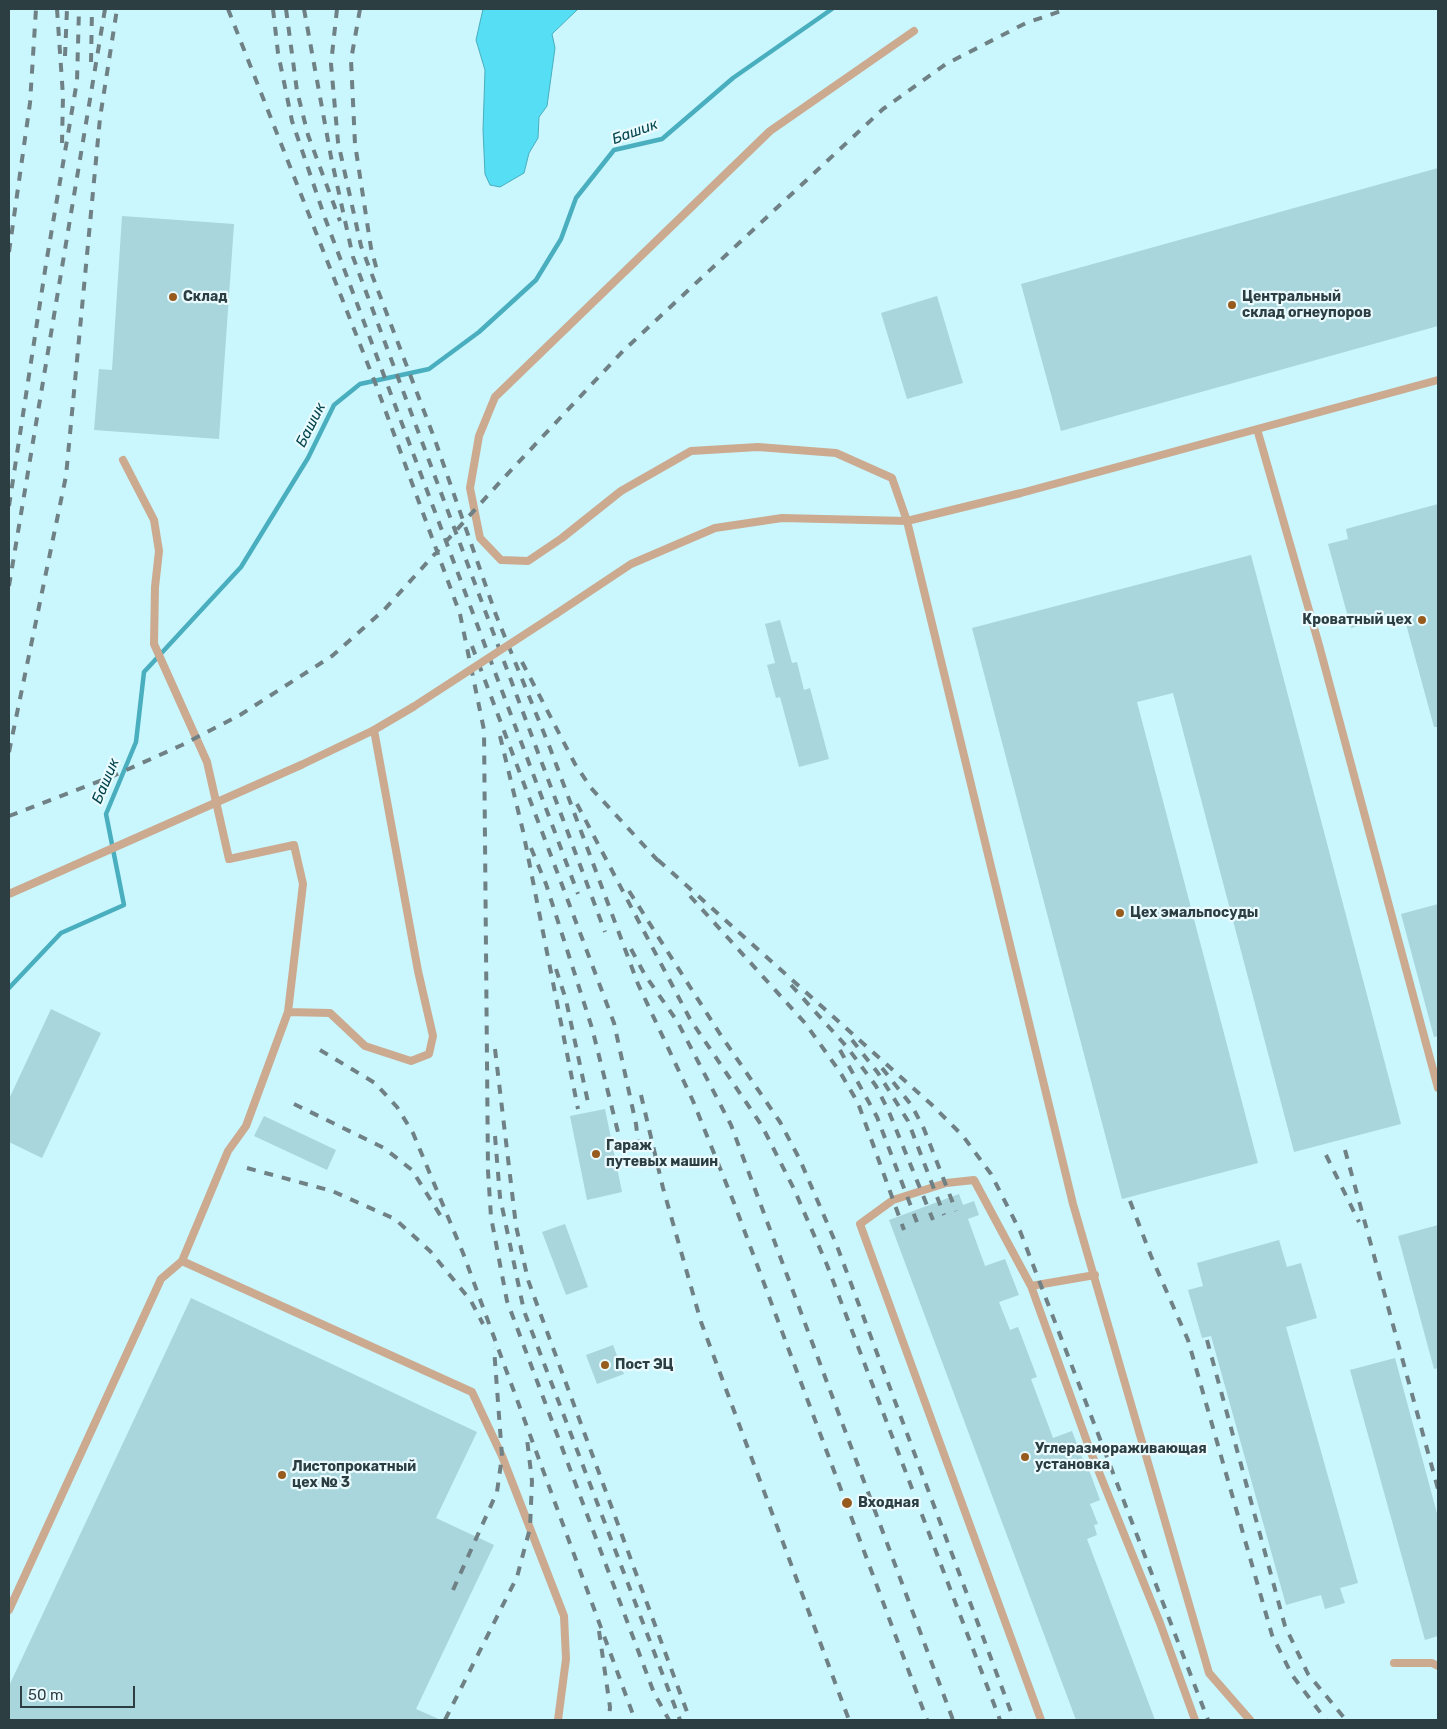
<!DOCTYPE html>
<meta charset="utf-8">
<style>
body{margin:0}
#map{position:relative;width:1447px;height:1729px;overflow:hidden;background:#e9fbfe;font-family:Rubik,sans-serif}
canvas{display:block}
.frame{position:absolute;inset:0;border:10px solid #2c3e41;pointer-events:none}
.scale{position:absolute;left:20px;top:1686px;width:115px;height:22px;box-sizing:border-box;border:2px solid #2c3e41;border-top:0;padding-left:6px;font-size:15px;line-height:18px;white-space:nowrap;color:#2c3e41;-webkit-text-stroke:4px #e9fbfe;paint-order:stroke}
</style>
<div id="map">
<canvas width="1447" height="1729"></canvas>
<div class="frame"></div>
<div class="scale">50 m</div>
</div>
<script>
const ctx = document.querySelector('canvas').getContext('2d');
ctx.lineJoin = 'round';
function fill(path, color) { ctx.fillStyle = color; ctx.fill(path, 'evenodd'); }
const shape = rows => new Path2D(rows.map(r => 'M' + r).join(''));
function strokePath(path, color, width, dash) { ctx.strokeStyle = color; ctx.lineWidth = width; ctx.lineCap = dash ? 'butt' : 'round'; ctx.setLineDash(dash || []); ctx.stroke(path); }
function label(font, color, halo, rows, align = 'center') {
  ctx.font = font + ' Rubik,sans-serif'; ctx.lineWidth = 4.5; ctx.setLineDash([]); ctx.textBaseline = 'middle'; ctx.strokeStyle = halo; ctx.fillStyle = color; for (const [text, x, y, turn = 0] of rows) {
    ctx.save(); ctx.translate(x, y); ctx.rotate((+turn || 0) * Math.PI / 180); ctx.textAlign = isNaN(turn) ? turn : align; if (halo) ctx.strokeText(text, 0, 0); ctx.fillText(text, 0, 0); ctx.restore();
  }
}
const built = shape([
 [9,9,1438,9,1438,1720,9,1720]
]);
const water = shape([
 [483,9,578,9,552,34,555,48,547,106,539,117,538,138,529,153,524,173,500,187,490,185,485,174,483,130,485,70,476,40,483,9]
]);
const stream = shape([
 [9,988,61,933,124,905,106,814,136,742,144,672,241,567,308,458,334,405,360,384,429,369,479,332,536,280,561,239,576,198,614,150,662,139,733,78,832,9]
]);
const building = shape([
 [1438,168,1438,326,1061,431,1021,284],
 [122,216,234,224,219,439,94,430,99,369,112,370],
 [937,296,963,383,907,399,881,313],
 [1438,504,1438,727,1434,727,1403,613,1351,628,1328,544,1348,539,1346,529],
 [1251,555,1401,1124,1294,1152,1173,693,1137,702,1258,1163,1122,1199,972,628],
 [780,620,792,663,797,662,804,690,810,688,829,759,799,767,780,697,776,698,767,665,775,663,765,624],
 [1438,904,1438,1036,1434,1037,1401,914],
 [51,1009,101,1033,42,1158,9,1142,9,1099],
 [605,1109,622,1192,587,1200,570,1116],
 [264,1116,336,1150,327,1170,254,1136],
 [959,1194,963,1205,974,1201,979,1215,968,1219,985,1266,1005,1259,1019,1295,999,1302,1010,1330,1018,1327,1037,1377,1031,1379,1053,1438,1072,1431,1083,1460,1085,1459,1100,1500,1090,1504,1098,1524,1094,1525,1097,1535,1087,1539,1155,1720,1076,1720,889,1220],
 [565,1224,588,1287,566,1295,542,1232],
 [1438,1225,1438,1368,1434,1369,1398,1236],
 [1279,1240,1287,1267,1301,1263,1317,1318,1286,1327,1358,1583,1340,1588,1345,1603,1325,1609,1321,1595,1286,1605,1211,1336,1202,1338,1188,1290,1203,1286,1197,1263],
 [191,1298,477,1432,436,1518,494,1545,416,1709,441,1720,9,1720,9,1686],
 [613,1345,624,1374,597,1384,586,1355],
 [1395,1358,1438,1517,1438,1636,1425,1640,1350,1370]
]);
const service = shape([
 [914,31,770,131,495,397,479,436,470,488,480,538,501,560,528,561,562,538,621,491,691,451,758,447,836,453,892,478,907,521,1073,1204,1209,1673,1250,1720],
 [1257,429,1319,645,1438,1088],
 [123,460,154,520,159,551,155,587,154,644,207,762,229,859,294,845,303,884,288,1012],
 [556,614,631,564,715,528,782,518,907,521,1021,493,1438,380],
 [301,765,374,730,413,707],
 [182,1261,472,1392,502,1456,564,1616,566,1659,558,1720],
 [1031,1286,1090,1450,1160,1623,1195,1720],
 [9,1610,161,1279,182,1261,228,1151,246,1126,288,1012,330,1013,365,1046,411,1061,429,1054,433,1036,418,971,374,730],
 [1394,1663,1432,1663,1438,1666],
 [1041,1720,860,1224,893,1200,946,1183,974,1180,1031,1286,1095,1275]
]);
const rail = shape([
 [57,9,63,96,62,143],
 [228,9,376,385,460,614,484,730,488,1171,491,1217,507,1301,654,1693,669,1720],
 [273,9,278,53,292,121,325,218,578,894],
 [286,9,297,91,308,135,340,221],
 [304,9,331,157,353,257,605,932],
 [337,9,331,64,338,142,361,246,435,440,496,615,550,748,638,984,693,1101,734,1203,927,1720],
 [360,9,351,60,355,144,371,248,378,274],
 [65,56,67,9],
 [91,62,92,9],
 [9,252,30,103,36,9],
 [9,506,46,264,77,81,79,9],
 [9,586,105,9],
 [472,646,614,1023,636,1124,640,1158],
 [522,662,575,764,591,788,661,864],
 [500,736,523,831,578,1109],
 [9,752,66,476,100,118,117,9],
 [577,804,690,1019,762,1126,794,1189,827,1265,1000,1720],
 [9,816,113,776,182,745,240,715,332,656,384,610,500,482,623,351,883,109,946,64,1026,23,1067,9],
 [531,848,546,884,592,1028,618,1132],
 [658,860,931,1104,963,1136,991,1174,1020,1231,1208,1720],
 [629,891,720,1034,780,1122,800,1160,837,1246,1014,1720],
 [690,896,805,1023,840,1072,858,1103,904,1230],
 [631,949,645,975,677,1021,731,1125,953,1720],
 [556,969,566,1000,589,1107],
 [791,985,847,1047,876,1086,889,1112,933,1220],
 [852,1040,878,1073,908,1121,944,1215],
 [495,1049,516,1226,528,1280,690,1720],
 [320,1050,375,1083,397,1107,413,1133,463,1253,635,1720],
 [840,1050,877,1117,918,1225],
 [882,1068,912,1106,924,1129,956,1211],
 [641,1095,663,1188,701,1322,849,1720],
 [294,1104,384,1148,412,1170,442,1218],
 [495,1136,500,1197,524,1311,680,1720],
 [1345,1150,1438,1489],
 [1326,1155,1359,1222],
 [247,1168,332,1191,395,1219,430,1251,471,1301,483,1324],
 [1130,1201,1151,1256,1188,1340,1272,1635,1292,1675,1326,1720],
 [1207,1340,1285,1626,1308,1674,1346,1720],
 [453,1590,497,1492,502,1456,494,1348],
 [599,1631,610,1707,609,1720],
 [445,1720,517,1577,530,1528,532,1481,527,1439]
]);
const serviceBridge = shape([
 [413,707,556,614],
 [9,894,301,765]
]);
const markers = [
 [173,297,5,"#975b1d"],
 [1232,305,5,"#975b1d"],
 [1422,620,5,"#975b1d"],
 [1120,913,5,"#975b1d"],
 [596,1154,5,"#975b1d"],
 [605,1365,5,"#975b1d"],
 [1025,1457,5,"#975b1d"],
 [282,1475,5,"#975b1d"],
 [847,1503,6,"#975b1d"]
];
const poiNames = [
 ["Склад",183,297],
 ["Центральный",1242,297],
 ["склад огнеупоров",1242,313],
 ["Кроватный цех",1412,620,"right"],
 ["Цех эмальпосуды",1130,913],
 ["Гараж",606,1146],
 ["путевых машин",606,1162],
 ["Поcт ЭЦ",615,1365],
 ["Углеразмораживающая",1035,1449],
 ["установка",1035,1465],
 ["Листопрокатный",292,1467],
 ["цех № 3",292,1483],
 ["Входная",858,1503]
];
const waterNames = [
 ["Башик",635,132,-20],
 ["Башик",311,425,-63],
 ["Башик",106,781,-67]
];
fill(built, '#caf6fe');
fill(water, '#56def4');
strokePath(water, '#49aebe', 1);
strokePath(stream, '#49aebe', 4.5);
fill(building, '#a9d5dd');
strokePath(service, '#cbaa8f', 8);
strokePath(rail, '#6f8184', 4, [9, 9]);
strokePath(serviceBridge, '#cbaa8f', 8);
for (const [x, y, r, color] of markers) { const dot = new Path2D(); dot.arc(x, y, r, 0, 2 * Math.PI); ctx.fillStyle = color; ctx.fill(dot); strokePath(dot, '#e9fbfe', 2); }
label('bold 14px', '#2c3e41', '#e9fbfe', poiNames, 'left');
label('italic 15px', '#03444d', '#e9fbfe', waterNames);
</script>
